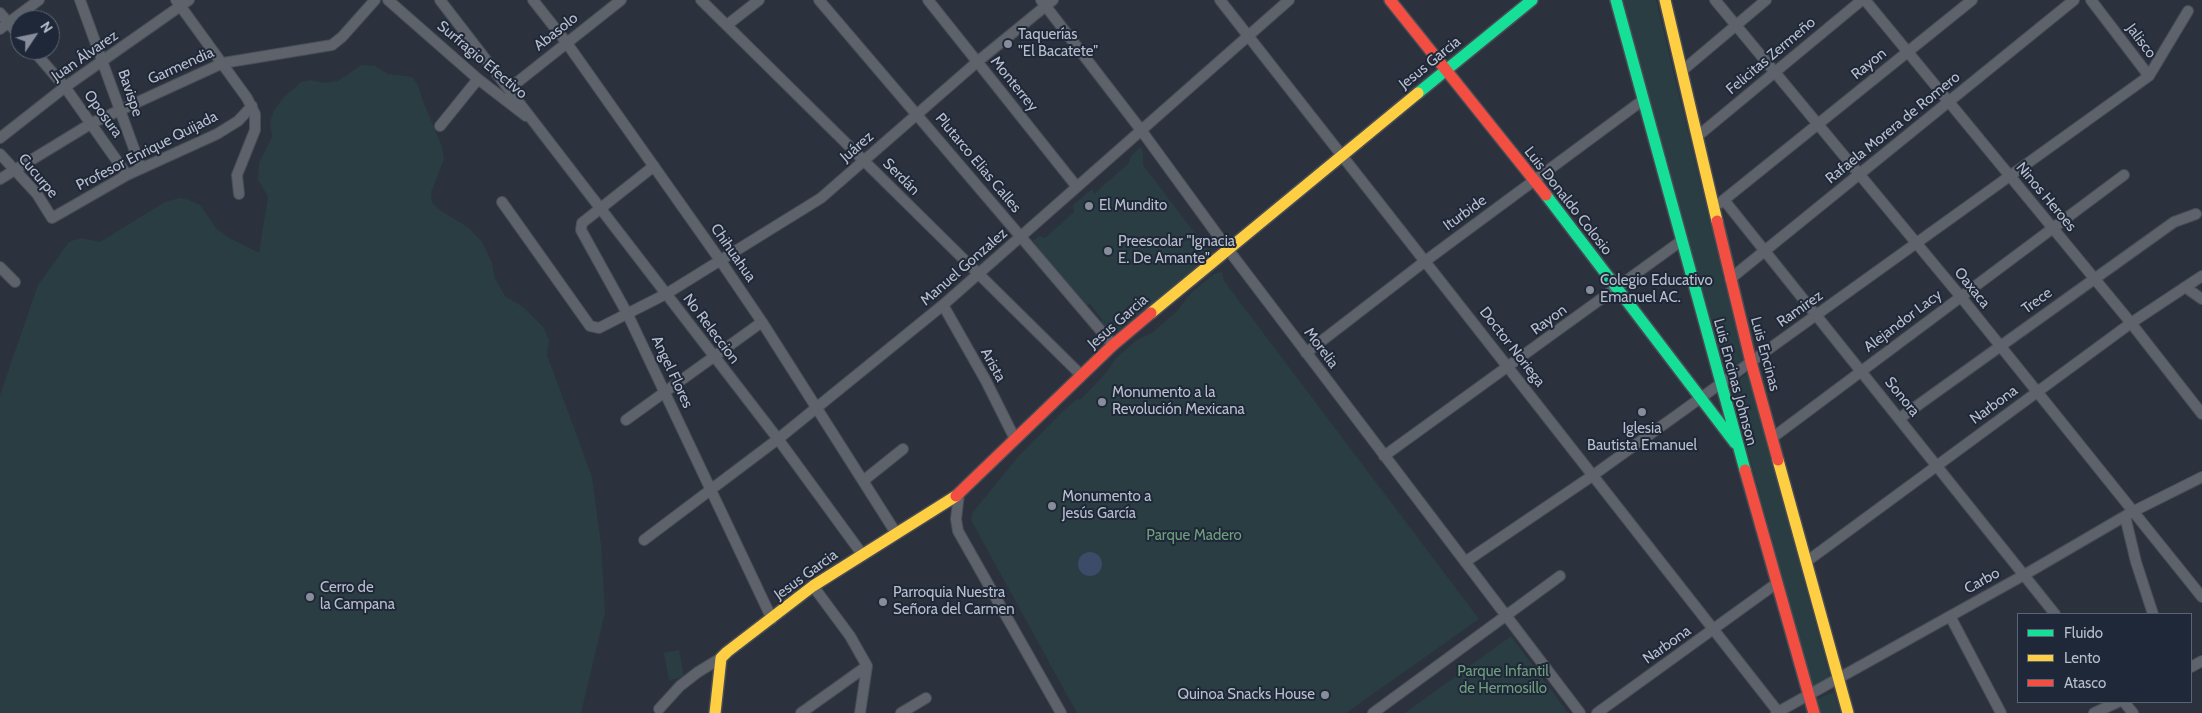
<!DOCTYPE html>
<meta charset="utf-8">
<style>
body{margin:0}
#map{position:relative;width:2202px;height:713px;overflow:hidden;background:#2c323d;font-family:Cabin,sans-serif}
canvas{display:block}
.legend{position:absolute;left:2017px;top:613px;width:175px;height:90px;box-sizing:border-box;background:#1f2838;border:1px solid #5c6473;margin:0;padding:6px 9px;list-style:none;font-size:15px;color:#b8becc}
.legend li{display:flex;align-items:center;gap:10px;height:25px}
.legend b{width:25px;border:1px solid #5c6473}
.north{position:absolute;left:10px;top:10px;width:50px;height:50px;box-sizing:border-box;background:#1f2838;border:1px solid #5c6473;border-radius:50%;rotate:56deg;font-size:14px;font-weight:700;line-height:20px;text-align:center;color:#b8becc}
.north::after{content:'';display:block;margin:auto;width:18px;height:22px;background:#878d9a;clip-path:polygon(50% 0,100% 100%,50% 72%,0 100%)}
</style>
<div id="map">
<canvas width="2202" height="713"></canvas>
<ul class="legend">
<li><b style="height:6px;background:#16e098"></b>Fluido</li>
<li><b style="height:6px;background:#ffcf43"></b>Lento</li>
<li><b style="height:6px;background:#f24e42"></b>Atasco</li>
</ul>
<div class="north">N</div>
</div>
<script>
const ctx = document.querySelector('canvas').getContext('2d');
ctx.lineJoin = 'round';
function fill(path, color) { ctx.fillStyle = color; ctx.fill(path, 'evenodd'); }
const shape = rows => new Path2D(rows.map(r => 'M' + r).join(''));
function strokePath(path, color, width, dash) { ctx.strokeStyle = color; ctx.lineWidth = width; ctx.lineCap = dash ? 'butt' : 'round'; ctx.setLineDash(dash || []); ctx.stroke(path); }
function label(font, color, halo, rows, align = 'center') {
  ctx.font = font + ' Cabin,sans-serif'; ctx.lineWidth = 4; ctx.setLineDash([]); ctx.textBaseline = 'middle'; ctx.strokeStyle = halo; ctx.fillStyle = color; for (const [text, x, y, turn = 0] of rows) {
    ctx.save(); ctx.translate(x, y); ctx.rotate((+turn || 0) * Math.PI / 180); ctx.textAlign = isNaN(turn) ? turn : align; if (halo) ctx.strokeText(text, 0, 0); ctx.fillText(text, 0, 0); ctx.restore();
  }
}
const green = shape([
 [1622,0,1656,0,1743,360,1724,373],
 [362,65,375,66,388,74,412,77,418,85,422,99,441,144,444,159,431,192,432,202,438,209,469,228,482,242,492,263,495,279,505,296,523,307,544,328,549,340,547,355,592,477,601,545,605,612,581,713,0,713,0,395,38,285,69,242,80,238,100,242,165,202,179,198,189,200,200,205,216,228,229,238,259,253,268,197,258,179,259,163,272,137,270,122,274,110,284,97,301,82,310,80,323,83,338,81],
 [1140,147,1143,153,1143,165,1206,248,1214,252,1111,337,1100,325,1102,319,1090,304,1083,306,1033,241,1039,236,1045,238,1074,212,1073,205,1092,189,1094,194,1129,163,1131,156],
 [1222,272,1224,281,1479,619,1346,713,1077,713,971,520,973,512,1017,458,1065,409,1076,400,1081,399,1106,373,1116,358,1138,339,1152,333,1177,311,1191,293,1214,274],
 [1748,373,1831,682,1813,689,1730,386],
 [1511,636,1568,713,1405,713,1459,674],
 [679,650,684,677,669,680,664,653],
 [1834,692,1840,713,1819,713,1815,700]
]);
const water = shape([
 '1078 564a12 12 0 1 1 24 0a12 12 0 1 1-24 0Z'
]);
const street = shape([
 [80,0,141,168],
 [176,0,247,98,255,114,255,130,237,175,239,194],
 [388,0,478,79,526,116],
 [440,0,778,439,862,554],
 [533,0,566,42,720,260,762,322,896,533],
 [701,0,1081,375],
 [819,0,1113,345],
 [928,0,1077,187],
 [1041,0,1141,130,1227,248,1580,713],
 [1220,0,1779,713],
 [1715,0,1961,297,2202,597],
 [1865,0,2131,323,2202,414],
 [2091,0,2149,76],
 [0,13,20,36],
 [727,25,759,0],
 [0,29,39,0],
 [33,50,65,87,127,175],
 [1683,70,1766,0],
 [510,88,621,0],
 [440,126,478,79],
 [1699,135,1862,0],
 [0,138,65,87,189,0],
 [0,154,37,194,52,218,127,175,217,134,238,121,252,106],
 [654,166,582,223,581,230,628,315,772,619],
 [0,179,92,123,223,63,332,45,342,37,375,0],
 [1724,200,2055,614],
 [502,202,590,326,599,328,666,294,821,198,977,62,1053,0],
 [1720,203,1972,0],
 [0,267,15,282],
 [1730,279,2074,0],
 [2185,287,2202,299],
 [943,305,986,381,1015,439],
 [1306,353,1424,262,1643,100],
 [1900,418,2174,222,2196,214],
 [626,420,762,322],
 [1772,438,2124,175],
 [1384,456,1681,241],
 [863,481,903,449],
 [959,494,956,519,958,531,1061,713],
 [2125,516,2136,562,2153,614],
 [644,540,778,439,943,305,1289,0],
 [1465,562,1592,476,2149,76,2188,11],
 [1806,562,2131,323,2202,276],
 [813,586,850,636,867,666,860,713],
 [1950,616,2001,713],
 [2191,667,2202,661],
 [2124,702,2133,713],
 [659,709,680,686,698,672,721,658],
 [801,713,867,666],
 [901,713,926,698],
 [1373,713,1560,576],
 [1597,713,1777,583],
 [1776,713,2024,575,2132,512,2202,477],
 [2094,713,2118,702]
]);
const fast = shape([
 [1616,0,1745,470],
 [1418,93,1532,0],
 [1546,195,1735,443]
]);
const slow = shape([
 [1665,0,1717,221],
 [1151,313,1418,93],
 [1778,460,1848,713],
 [715,713,721,658,727,652,813,586,956,496]
]);
const jam = shape([
 [1390,0,1546,195],
 [1717,221,1751,362,1778,460],
 [1745,470,1814,713],
 [956,496,1113,345,1151,313]
]);
const markers = [
 [1008,44,5,"#878d9a"],
 [1089,206,5,"#878d9a"],
 [1108,251,5,"#878d9a"],
 [1590,290,5,"#878d9a"],
 [1102,402,5,"#878d9a"],
 [1642,412,5,"#878d9a"],
 [1052,506,5,"#878d9a"],
 [310,597,5,"#878d9a"],
 [883,602,5,"#878d9a"],
 [1325,695,5,"#878d9a"]
];
const streetNames = [
 ["Abasolo",556,32,-38],
 ["Jalisco",2141,41,53],
 ["Juan Álvarez",85,56,-35],
 ["Felicitas Zermeño",1771,56,-40],
 ["Surfragio Efectivo",482,60,40],
 ["Jesus Garcia",1430,63,-39],
 ["Rayon",1869,64,-39],
 ["Garmendia",181,66,-24],
 ["Monterrey",1014,84,51],
 ["Bavispe",130,93,71],
 ["Oposura",103,114,54],
 ["Rafaela Morera de Romero",1893,128,-39],
 ["Juárez",857,147,-41],
 ["Profesor Enrique Quijada",147,151,-27],
 ["Plutarco Elias Calles",978,163,50],
 ["Cucurpe",38,176,50],
 ["Serdán",901,177,45],
 ["Ninos Heroes",2046,197,50],
 ["Luis Donaldo Colosio",1568,201,52],
 ["Iturbide",1465,213,-36],
 ["Chihuahua",733,253,55],
 ["Manuel Gonzalez",964,267,-41],
 ["Oaxaca",1972,288,51],
 ["Trece",2037,301,-36],
 ["Ramirez",1800,309,-35],
 ["Rayon",1549,320,-36],
 ["Alejandor Lacy",1903,321,-37],
 ["Jesus Garcia",1118,322,-41],
 ["No Releccion",711,329,53],
 ["Doctor Noriega",1512,347,52],
 ["Morelia",1321,348,53],
 ["Luis Encinas",1765,354,75],
 ["Arista",993,365,61],
 ["Angel Flores",672,372,65],
 ["Luis Encinas Johnson",1735,382,75],
 ["Sonora",1902,397,51],
 ["Narbona",1994,405,-36],
 ["Jesus Garcia",806,575,-36],
 ["Carbo",1982,581,-29],
 ["Narbona",1667,645,-35]
];
const poiNames = [
 ["Taquerías",1018,35],
 ["\"El Bacatete\"",1018,52],
 ["El Mundito",1099,206],
 ["Preescolar \"Ignacia",1118,242],
 ["E. De Amante\"",1118,259],
 ["Colegio Educativo",1600,281],
 ["Emanuel AC.",1600,298],
 ["Monumento a la",1112,393],
 ["Revolución Mexicana",1112,410],
 ["Iglesia",1642,429,"center"],
 ["Bautista Emanuel",1642,446,"center"],
 ["Monumento a",1062,497],
 ["Jesús García",1062,514],
 ["Cerro de",320,588],
 ["la Campana",320,605],
 ["Parroquia Nuestra",893,593],
 ["Señora del Carmen",893,610],
 ["Quinoa Snacks House",1315,695,"right"]
];
const parkNames = [
 ["Parque Madero",1194,536],
 ["Parque Infantil",1503,672],
 ["de Hermosillo",1503,689]
];
fill(green, '#293d43');
fill(water, '#3b4b68');
strokePath(street, '#494d55', 12);
strokePath(fast, '#494d55', 14);
strokePath(slow, '#494d55', 14);
strokePath(jam, '#494d55', 14);
strokePath(street, '#5e626a', 10);
strokePath(fast, '#16e098', 11);
strokePath(slow, '#ffcf43', 11);
strokePath(jam, '#f24e42', 11);
for (const [x, y, r, color] of markers) { const dot = new Path2D(); dot.arc(x, y, r, 0, 2 * Math.PI); ctx.fillStyle = color; ctx.fill(dot); strokePath(dot, '#1f2838', 2); }
label('15px', '#b8becc', '#1f2838', streetNames);
label('15px', '#b8becc', '#1f2838', poiNames, 'left');
label('15px', '#6f9e7d', '#1f2838', parkNames);
</script>
